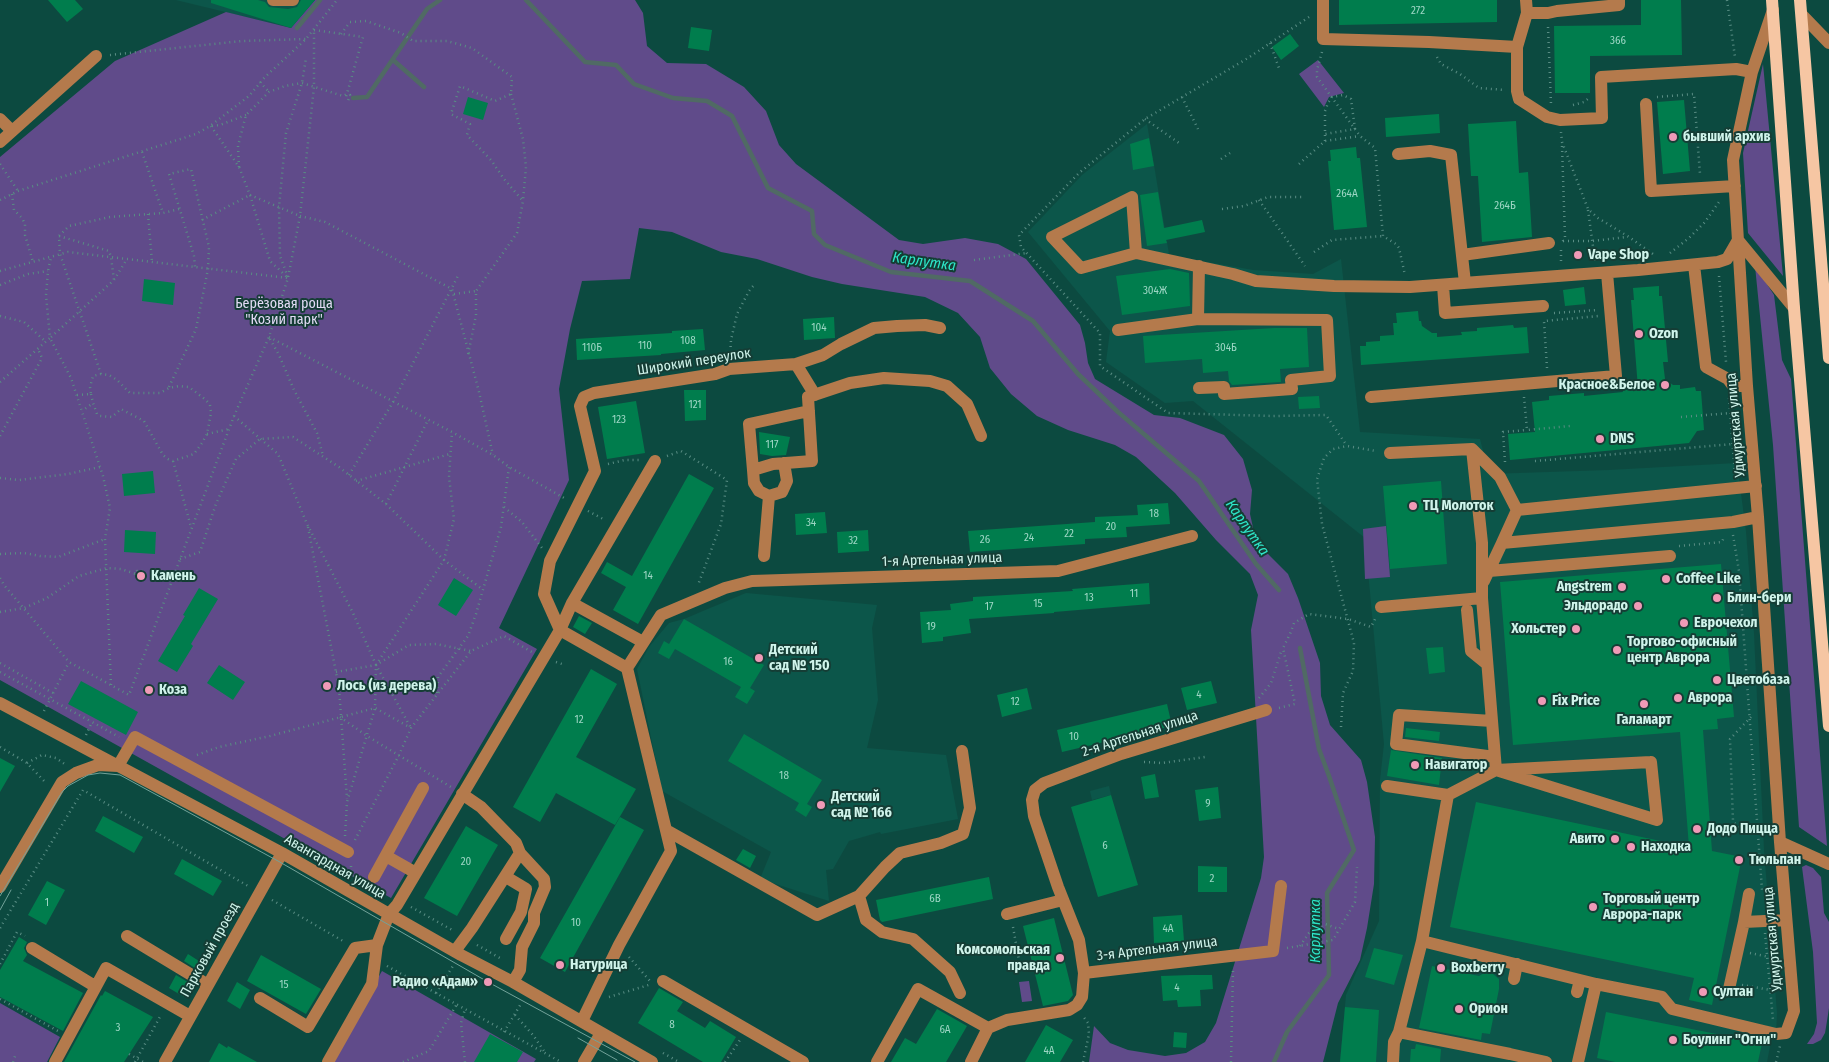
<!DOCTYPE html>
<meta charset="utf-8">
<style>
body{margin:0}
canvas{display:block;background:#0c4a40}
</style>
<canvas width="1829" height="1062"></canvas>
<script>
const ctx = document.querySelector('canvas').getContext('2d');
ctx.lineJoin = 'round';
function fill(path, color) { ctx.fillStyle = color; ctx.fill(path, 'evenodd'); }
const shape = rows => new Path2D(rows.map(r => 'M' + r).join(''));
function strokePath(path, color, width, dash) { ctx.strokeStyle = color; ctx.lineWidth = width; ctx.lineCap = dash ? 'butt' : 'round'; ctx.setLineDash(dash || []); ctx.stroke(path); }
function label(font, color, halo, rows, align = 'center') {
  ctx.font = font + ' "Fira Sans Condensed",sans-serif'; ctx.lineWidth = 4; ctx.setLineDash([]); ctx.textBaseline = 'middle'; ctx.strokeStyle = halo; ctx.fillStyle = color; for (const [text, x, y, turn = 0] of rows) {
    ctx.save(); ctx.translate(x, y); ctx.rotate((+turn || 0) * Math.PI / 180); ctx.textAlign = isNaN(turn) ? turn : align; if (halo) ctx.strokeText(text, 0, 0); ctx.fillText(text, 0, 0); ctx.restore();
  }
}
const built = shape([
 [176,0,315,0,291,28],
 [1147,124,1169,254,1184,258,1253,270,1313,274,1341,259,1360,432,1480,439,1489,474,1609,470,1737,463,1746,532,1754,634,1764,850,1777,1013,1776,1034,1771,1041,1767,1062,1340,1062,1346,995,1379,921,1380,780,1384,744,1365,538,1193,401,1165,403,1106,362,1110,331,1028,232,1082,175],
 [746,593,877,605,872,628,878,700,867,748,946,755,958,819,881,834,880,832,849,841,833,869,826,870,829,901,760,879,771,852,662,791,637,669,649,647,669,623,684,619],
 [1109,786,1111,795,1092,800,1090,791]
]);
const green = shape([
 [315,0,635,0,643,13,647,46,667,63,706,64,744,87,766,111,779,145,796,164,899,240,923,244,965,238,998,244,1026,259,1080,325,1085,343,1088,363,1095,379,1154,415,1180,418,1224,435,1243,459,1252,490,1250,514,1254,532,1260,546,1288,574,1298,598,1320,663,1321,696,1330,725,1361,760,1367,782,1375,837,1374,884,1367,928,1360,960,1338,1003,1323,1062,1089,1062,1094,1026,1110,1043,1128,1050,1165,1056,1186,1053,1205,1042,1216,1023,1261,878,1264,857,1251,630,1258,595,1250,574,1216,540,1175,493,1136,457,1115,445,1068,430,1037,416,1011,394,990,368,980,337,958,313,925,297,842,284,812,277,757,259,721,252,672,232,639,228,630,279,582,281,570,329,559,389,569,480,499,628,537,649,391,898,0,680,0,157,115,61,226,12,291,28],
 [1318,60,1344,93,1329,97,1324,107,1299,74],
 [1763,64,1783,276,1748,233,1743,153],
 [1755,266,1774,295,1782,360,1791,379,1827,846,1799,827,1773,445],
 [1386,526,1390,577,1365,579,1363,529],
 [1806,865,1813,868,1821,877,1824,913,1829,922,1829,1008,1827,1021,1825,1033,1821,1040,1813,1044,1807,1044,1814,1034,1817,1023,1813,952,1802,867],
 [382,971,536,1059,534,1062,330,1062],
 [1029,981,1032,1001,1022,1002,1019,982],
 [0,1003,60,1037,47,1062,0,1062]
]);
const stream = shape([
 [526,0,585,62,616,65,634,84,673,98,707,101,732,116,768,188,812,211,814,234,825,245,891,272,970,281,1033,321,1078,374,1118,412,1199,481,1256,564,1279,590],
 [297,28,320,0],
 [393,60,424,87],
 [353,98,367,97,427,9,440,0],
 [1274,1062,1287,1032,1329,975,1327,893,1354,850,1329,776,1319,749,1300,648]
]);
const building = shape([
 [48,0,75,0,83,9,67,22],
 [211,0,258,0,265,2,269,7,288,9,297,7,301,0,315,0,291,28,211,3],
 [1339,0,1497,0,1497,22,1339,25],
 [1641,0,1681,0,1682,55,1590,56,1590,93,1555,93,1554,26,1641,25],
 [691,27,712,30,709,51,688,48],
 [1290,34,1299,46,1281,60,1272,47],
 [468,97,488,103,483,120,463,114],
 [1684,100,1690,171,1663,174,1657,102],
 [1439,114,1440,133,1386,137,1385,118],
 [1516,121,1519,173,1528,172,1532,237,1482,242,1478,176,1471,176,1468,124],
 [1149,138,1154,166,1133,170,1130,144],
 [1356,147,1357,158,1360,158,1367,227,1334,230,1328,161,1331,161,1330,150],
 [1158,192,1164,228,1202,220,1205,232,1166,240,1167,243,1147,246,1140,195],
 [1170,269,1189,273,1190,306,1122,315,1116,276],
 [144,279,175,283,173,305,142,301],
 [1659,286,1659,296,1662,296,1668,362,1663,362,1665,379,1673,385,1680,385,1680,389,1695,387,1696,391,1701,391,1704,430,1697,431,1689,443,1510,460,1508,434,1535,432,1532,402,1549,400,1549,396,1584,393,1584,396,1623,392,1622,389,1638,388,1631,300,1634,300,1633,288],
 [1584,287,1586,304,1565,306,1563,290],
 [1418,311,1419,321,1421,321,1422,326,1432,333,1437,333,1437,337,1462,335,1461,332,1477,331,1477,328,1513,325,1514,328,1527,327,1529,353,1361,365,1360,346,1366,346,1366,342,1380,341,1380,336,1394,335,1393,323,1397,323,1396,313],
 [834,317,835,338,804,340,803,319],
 [1274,328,1307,328,1309,367,1280,369,1281,382,1232,385,1229,381,1228,371,1203,373,1202,359,1145,363,1143,336],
 [703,329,705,350,661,354,661,355,577,360,576,339,672,333,672,331],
 [684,390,706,390,706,420,685,421],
 [1319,396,1320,408,1299,409,1298,397],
 [636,401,645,453,607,459,598,407],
 [759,432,790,437,786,455,772,456,760,454],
 [153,471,155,493,124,496,122,474],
 [689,474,714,488,638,624,613,610,626,587,601,573,607,562,632,576],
 [1441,481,1447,564,1390,569,1383,486],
 [1168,503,1170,524,1126,527,1127,537,1085,539,1085,544,970,552,968,531,1095,522,1095,517,1138,515,1137,505],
 [825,512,827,533,796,535,795,514],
 [125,530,156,532,155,554,124,552],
 [868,530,869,551,838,553,837,532],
 [1721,564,1734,717,1717,719,1718,729,1703,730,1712,851,1742,857,1712,1005,1689,1000,1694,978,1450,927,1476,802,1689,847,1680,732,1513,745,1500,582],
 [454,578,473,590,456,616,438,605],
 [1149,583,1150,604,1054,612,1054,613,969,619,971,633,943,637,943,641,922,643,920,612,951,610,950,604,973,601,973,597,1073,591,1072,589],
 [199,588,218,599,191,644,193,646,177,672,158,661,185,616,183,615],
 [579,616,592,623,585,634,573,627],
 [684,619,764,665,750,688,755,691,747,704,735,697,741,687,675,649,669,659,658,653,664,641,669,644],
 [1443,647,1445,672,1429,674,1426,648],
 [219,665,245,682,233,700,207,683],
 [591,669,617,684,576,757,636,789,615,825,556,793,540,822,513,807],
 [81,681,138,712,126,735,68,704],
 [1211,681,1217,703,1187,710,1181,688],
 [1027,688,1032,709,1002,717,997,695],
 [1167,704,1172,726,1062,752,1057,730],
 [1406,728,1440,732,1439,741,1405,737],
 [744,734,822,780,807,804,812,807,806,817,795,810,799,803,728,761],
 [1391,750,1442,758,1439,785,1387,776],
 [0,758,15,766,0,792],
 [1155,774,1159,797,1145,799,1141,777],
 [1218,787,1221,818,1199,821,1195,790],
 [1111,795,1138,885,1098,897,1071,807],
 [103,816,143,837,134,853,95,831],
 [620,817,644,830,565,972,540,958],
 [466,826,498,845,457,916,424,898],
 [743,849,756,856,750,868,736,860],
 [182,859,222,881,213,896,174,874],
 [1198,866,1227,867,1227,892,1198,892],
 [989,877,993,899,882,922,880,920,876,900],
 [47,881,65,890,46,925,28,915],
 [1182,915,1184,941,1154,943,1153,917],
 [1054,918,1073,995,1068,1001,1043,1006,1023,926],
 [19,937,27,942,24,948,27,955,23,961,83,993,63,1031,0,997,0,970],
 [1374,948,1403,955,1394,985,1365,977],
 [188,954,202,963,198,970,184,961],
 [261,955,321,989,306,1014,247,981],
 [1432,966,1479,976,1484,973,1493,974,1499,979,1499,989,1490,1034,1482,1033,1481,1040,1419,1028],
 [176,975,191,984,184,997,169,988],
 [1191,975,1212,975,1213,989,1200,990,1201,1006,1178,1007,1177,1000,1163,1001,1161,976],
 [237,982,250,990,240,1009,227,1001],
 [659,988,683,1002,677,1011,705,1028,710,1021,736,1037,721,1062,703,1062,638,1023],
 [105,991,153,1017,124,1062,64,1062,101,995,102,996],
 [1345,1007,1379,1010,1376,1062,1340,1062],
 [937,1009,967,1026,946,1062,891,1062,905,1038,916,1044],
 [1606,1012,1762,1043,1758,1062,1615,1062,1597,1058],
 [1046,1025,1073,1040,1060,1062,1025,1062],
 [1174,1032,1187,1033,1186,1048,1173,1047],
 [490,1034,523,1052,517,1062,474,1062],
 [219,1043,227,1048,228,1046,257,1062,209,1062],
 [1416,1044,1441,1049,1440,1062,1410,1062,1411,1049,1415,1049]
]);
const path = shape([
 [1727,0,1735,57],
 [1309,17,1248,58,1145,119,1079,173,1019,235,1021,247,1100,333,1100,366,1168,413,1273,416,1326,415,1347,446],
 [1548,27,1551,104],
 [314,30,363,37,346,97],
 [341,34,350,22,366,21,401,33,413,41,447,41,472,48,512,77,511,94,495,101,460,86,451,114,470,124,467,135,491,160,504,179,523,201,517,233,476,291,476,315,468,355],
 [1270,43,1280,71],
 [1322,52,1317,70,1317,77,1360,136,1375,148,1383,236,1396,244,1399,248,1405,275],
 [110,55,242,41,306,39],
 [1437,57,1441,64,1460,74,1479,88,1505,90],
 [260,82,269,92],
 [511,94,523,139,526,167,523,201],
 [1182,97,1198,129],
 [1657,97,1694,94,1700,174],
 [1573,105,1584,102,1589,98],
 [1145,119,1179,143],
 [211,126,239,167,250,195,270,261,287,277],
 [212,126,220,125,246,115],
 [1561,132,1562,142,1588,209,1598,218,1629,237,1653,254],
 [1697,140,1723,139],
 [1325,141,1325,111,1328,103,1332,97,1343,95,1351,99,1355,129,1325,134],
 [1562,146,1565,237,1562,243],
 [142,152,163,213,179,209],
 [1221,159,1230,153],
 [0,164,18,191],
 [1299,164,1325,141,1360,136],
 [239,167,238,146,246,115,269,92,285,86,302,83,343,96,347,94,350,95,348,101],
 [12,194,14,210,22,218,25,224,25,235,33,262],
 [0,200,18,191,196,134,210,126,249,96,265,77,306,39,337,0],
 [1259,200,1305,266],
 [1222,209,1244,206,1268,197,1304,197],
 [1588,210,1595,261],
 [148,214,152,262],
 [300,216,325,222,452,289,479,392,493,455],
 [202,220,250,195],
 [59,236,109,251,111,257,114,280],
 [1563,241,1592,241,1627,237],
 [1561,250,1561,262],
 [1314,252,1332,240,1383,236],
 [1670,253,1689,238,1705,222,1721,199],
 [974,260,1027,253],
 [0,271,68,252,288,278],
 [1719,276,1726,362],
 [288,277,280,256,279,207,286,133,302,83,306,58],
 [0,285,28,274,48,271],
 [454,294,476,291],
 [1554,313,1598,310],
 [0,316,24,322,46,342],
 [269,337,452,432,493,455,509,467,566,499],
 [270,339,279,355,294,390,317,433,323,456],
 [730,357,731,340,737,314,749,291,754,285],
 [1547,368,1544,321,1599,316],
 [101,374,60,254,59,236,69,226,110,217,163,213],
 [0,382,50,338,46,295,48,271,51,257],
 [169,387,196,329,208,269,209,247,191,169,169,174,194,256,195,267],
 [91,394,93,403],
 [77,395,91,394,90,387,93,376,101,374,109,375,117,380,130,393,160,393,169,388,179,386,189,387,206,400,210,405,211,413,207,434,202,443,194,454,173,461,168,459,163,455,144,421,121,409,112,417,100,416,97,414,93,403,82,411],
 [1524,397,1527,430,1570,426],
 [1729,398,1735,474],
 [234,416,278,454,307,524,353,613,376,665,411,728],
 [1681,417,1731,413],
 [207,434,229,429],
 [0,436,42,358,38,349],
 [667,456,681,451,727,480,721,524,698,585],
 [173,461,191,527],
 [1535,461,1733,444],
 [1505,462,1503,432,1527,430],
 [608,464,625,460,640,460],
 [349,475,393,402,459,274],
 [0,478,19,480,68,474,100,467],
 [356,481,450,454],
 [386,504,428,420],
 [504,507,522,522,542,548],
 [588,511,605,520],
 [308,527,339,688,347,799],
 [1733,535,1739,571,1762,890],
 [1679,546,1722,542,1724,537],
 [0,554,24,553,40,556,58,557,105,539],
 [180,559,200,552,216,504,236,459,260,439,293,437,339,467,386,504,444,560,482,589],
 [136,574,136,577,139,580,143,580,146,575],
 [0,578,4,585,69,662,129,695,234,416,269,337,288,278,300,216,314,87,314,30],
 [0,612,24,608,47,598,79,576,107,568,121,569,136,574,137,571,142,571,146,575,172,578],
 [556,662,562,664],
 [0,663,53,693],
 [0,672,92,722],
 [336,672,376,665,409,645,436,644,471,651],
 [111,685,105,539,110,508,103,476,71,378,50,338,114,280,127,259],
 [437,693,438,677,468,636,476,614,501,527,509,467],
 [1259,698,1271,683,1282,649],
 [1279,708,1295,704,1283,648,1290,634,1294,623,1309,614,1348,619,1371,627,1375,619],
 [44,711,69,662],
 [340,717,367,736,451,787],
 [1751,717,1730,739,1733,821,1739,829,1759,829],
 [1341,727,1343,693,1353,671,1354,643,1322,524,1317,479,1324,458,1333,449,1347,446,1376,451],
 [86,735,92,722,119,737],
 [0,747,27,763,46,783],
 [197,755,219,747,270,736,375,708,411,728],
 [1144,762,1162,763,1205,757],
 [27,763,42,755,56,758,66,765],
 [345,836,347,802,375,708,376,665,444,560,454,519,449,477,452,432],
 [355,840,399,755,411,728,471,651,504,636,532,652],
 [351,866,351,870,356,879],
 [272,900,343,941],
 [411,907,454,931],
 [1013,927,1020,966],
 [0,928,83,790,248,886],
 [1765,933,1773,1020],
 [477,945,500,958],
 [1300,946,1309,933,1325,924,1339,929],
 [1287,948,1333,940,1355,902,1357,867],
 [1750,953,1769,957],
 [629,957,650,981],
 [0,964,17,932,25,936],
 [387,966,561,1062],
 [1742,985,1771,990],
 [436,993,453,966],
 [609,997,652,984],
 [0,999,58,1031],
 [515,1015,533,1035,546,1054],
 [504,1032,522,1002],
 [663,1053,679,1062],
 [129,1054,143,1062],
 [13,1062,15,1056],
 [135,1062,161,1015],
 [403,1062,429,1051,457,1004],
 [465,1062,461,1023,465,1009],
 [725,1062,740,1040],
 [1083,1062,1089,1034,1088,1023,1083,1016],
 [1231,1062,1233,969],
 [1776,1062,1780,1046]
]);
const minor = shape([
 [273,0,293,0],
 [1323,0,1323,39,1429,42,1517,47],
 [1526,0,1527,13],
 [1619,0,1619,5,1557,11,1548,13,1527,13,1517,47,1517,91,1519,99,1547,117,1560,120,1602,118,1601,77,1736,69,1752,72],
 [1802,15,1829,43],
 [1646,104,1651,191,1735,186],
 [0,119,11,130],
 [0,142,96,56],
 [1398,154,1430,151,1451,155,1465,283],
 [1738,240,1794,308],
 [1136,253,1081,268,1052,237,1132,197,1136,253,1233,274,1256,281,1334,286,1410,287,1638,270,1718,262,1727,259,1738,240],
 [1462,255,1549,243],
 [1694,265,1706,367,1728,379,1733,386,1747,386],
 [1443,285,1445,313,1543,306],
 [1198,319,1199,266],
 [940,328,925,325,897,326,874,328,841,344,823,355,796,364,729,369,715,374,594,393,584,397,580,406,595,471,550,561,544,594,560,630,627,668,661,615,725,588,752,581,1058,571,1192,536],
 [1118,330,1198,319,1327,320,1330,376,1291,380,1292,389,1224,394,1224,387,1199,388],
 [796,364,815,395],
 [1371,397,1616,376,1607,273],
 [1472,449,1500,477,1517,510],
 [1390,453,1472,449,1482,543,1482,598,1496,770,1448,795,1422,941],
 [753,470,749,424,809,411],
 [769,496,782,492,787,481,784,463],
 [1502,543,1517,510,1756,486],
 [764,556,769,496,759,491,754,483,753,470,773,464,812,461,808,397,850,383,884,378,930,381,947,386,967,404,981,436],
 [1489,571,1670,556],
 [1484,581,1502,543,1733,522,1758,517],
 [572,603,643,642],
 [1381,607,1482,598],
 [1467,610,1471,651,1487,664],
 [0,703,282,853,461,955,513,982,652,1062],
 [1492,721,1399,715,1396,744,1495,757],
 [1651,762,1657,820,1496,770,1651,762],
 [1387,786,1448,795],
 [462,794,481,807,516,843,520,853,544,879,545,887,534,913,534,923,522,947,520,970,513,982],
 [666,830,817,915,859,896,885,867,900,853,941,843,963,834,970,808,962,751],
 [1780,842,1829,864],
 [386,856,416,873],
 [374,877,423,788],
 [0,887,62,782,76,773,98,765,118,766,135,737,348,852],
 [859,896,866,920,882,932,913,939,950,972,960,993],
 [1007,914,1063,900],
 [1744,922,1749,894],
 [127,936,208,985],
 [506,939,521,912,526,889,506,877],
 [32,948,93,985],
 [455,951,472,928,520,853],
 [1084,973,1273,951,1281,886],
 [1514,979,1517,964],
 [663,981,803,1062],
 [1729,989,1744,922,1786,920],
 [1577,992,1580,980],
 [260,998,308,1027,355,948,377,945],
 [582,1021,619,945,671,851,627,668],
 [1399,1032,1510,1054,1546,1062],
 [55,1062,106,968,190,1016],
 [165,1062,282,853],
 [328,1062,372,984,377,945,389,914,397,905,560,630,572,603,655,461],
 [584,1062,601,1033],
 [877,1062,918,989,988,1028],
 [971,1062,988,1028,1007,1020,1069,1010,1077,1005,1082,997,1084,973,1079,940,1058,887,1034,816,1032,800,1035,790,1044,783,1121,754,1266,710],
 [1393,1062,1394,1042,1399,1032,1422,941,1596,984,1662,997,1672,1009,1776,1034,1786,1033,1794,1011,1780,842,1758,517,1747,386,1733,160,1752,72,1773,10],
 [1578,1062,1596,984]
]);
const major = shape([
 [1772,0,1794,308,1829,726],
 [1800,0,1829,358]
]);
const tram = shape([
 [0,896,62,792,68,786,88,775,100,773,120,775,278,861,488,982,635,1062],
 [0,910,11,890],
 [578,1038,617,1060]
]);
const pathBridge = shape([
 [250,195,300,216]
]);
const markers = [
 [1673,137,5,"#f09ab7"],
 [1578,255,5,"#f09ab7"],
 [1639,334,5,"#f09ab7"],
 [1665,385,5,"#f09ab7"],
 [1600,439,5,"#f09ab7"],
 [1413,506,5,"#f09ab7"],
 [141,576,5,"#f09ab7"],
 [1666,579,5,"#f09ab7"],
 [1622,587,5,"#f09ab7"],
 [1717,598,5,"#f09ab7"],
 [1638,606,5,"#f09ab7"],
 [1684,623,5,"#f09ab7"],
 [1576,629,5,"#f09ab7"],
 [1617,650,5,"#f09ab7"],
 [759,658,5,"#f09ab7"],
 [1717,680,5,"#f09ab7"],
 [327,686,5,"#f09ab7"],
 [149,690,5,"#f09ab7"],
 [1678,698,5,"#f09ab7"],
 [1542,701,5,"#f09ab7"],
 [1644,704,5,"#f09ab7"],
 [1415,765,5,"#f09ab7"],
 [821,805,5,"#f09ab7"],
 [1697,829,5,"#f09ab7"],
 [1615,839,5,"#f09ab7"],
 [1631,847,5,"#f09ab7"],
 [1739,860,5,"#f09ab7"],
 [1593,907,5,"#f09ab7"],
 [1060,958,5,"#f09ab7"],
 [560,965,5,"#f09ab7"],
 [1441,968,5,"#f09ab7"],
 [488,982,5,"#f09ab7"],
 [1703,992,5,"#f09ab7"],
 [1459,1009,5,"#f09ab7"],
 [1673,1040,5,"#f09ab7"]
];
const numberNames = [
 ["272",1418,11],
 ["366",1618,41],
 ["264А",1347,194],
 ["264Б",1505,206],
 ["304Ж",1155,291],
 ["104",819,328],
 ["108",688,341],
 ["110",645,346],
 ["110Б",592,348],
 ["304Б",1226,348],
 ["121",695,405],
 ["123",619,420],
 ["117",772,445],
 ["18",1154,514],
 ["34",811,523],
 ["20",1111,527],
 ["22",1069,534],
 ["24",1029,538],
 ["26",985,540],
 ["32",853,541],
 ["14",648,576],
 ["11",1134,594],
 ["13",1089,598],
 ["15",1038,604],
 ["17",989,607],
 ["19",931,627],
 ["16",728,662],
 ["4",1199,695],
 ["12",1015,702],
 ["12",579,720],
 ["10",1074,737],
 ["18",784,776],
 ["9",1208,804],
 ["6",1105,846],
 ["20",466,862],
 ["2",1212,879],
 ["6В",935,899],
 ["1",47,903],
 ["10",576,923],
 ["4А",1168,929],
 ["15",284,985],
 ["4",1177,988],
 ["8",672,1025],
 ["3",118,1028],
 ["6А",945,1030],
 ["4А",1049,1051]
];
const poiNames = [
 ["бывший архив",1683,137],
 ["Vape Shop",1588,255],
 ["Ozon",1649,334],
 ["Красное&Белое",1655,385,"right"],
 ["DNS",1610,439],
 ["ТЦ Молоток",1423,506],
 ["Камень",151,576],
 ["Coffee Like",1676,579],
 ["Angstrem",1612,587,"right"],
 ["Блин-бери",1727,598],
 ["Эльдорадо",1628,606,"right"],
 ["Еврочехол",1694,623],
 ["Хольстер",1566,629,"right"],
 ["Торгово-офисный",1627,642],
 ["центр Аврора",1627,658],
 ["Детский",769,650],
 ["сад № 150",769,666],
 ["Цветобаза",1727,680],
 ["Лось (из дерева)",337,686],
 ["Коза",159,690],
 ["Аврора",1688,698],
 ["Fix Price",1552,701],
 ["Галамарт",1644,720,"center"],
 ["Навигатор",1425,765],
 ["Детский",831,797],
 ["сад № 166",831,813],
 ["Додо Пицца",1707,829],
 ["Авито",1605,839,"right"],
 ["Находка",1641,847],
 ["Тюльпан",1749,860],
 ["Торговый центр",1603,899],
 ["Аврора-парк",1603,915],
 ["Комсомольская",1050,950,"right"],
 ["правда",1050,966,"right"],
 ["Натурица",570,965],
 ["Boxberry",1451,968],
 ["Радио «Адам»",478,982,"right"],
 ["Султан",1713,992],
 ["Орион",1469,1009],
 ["Боулинг \"Огни\"",1683,1040]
];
const parkNames = [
 ["Берёзовая роща",284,304],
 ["\"Козий парк\"",284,320]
];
const streetNames = [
 ["Широкий переулок",694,362,-9],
 ["Удмуртская улица",1736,425,-95],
 ["1-я Артельная улица",942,560,-2],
 ["2-я Артельная улица",1140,734,-18],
 ["Авангардная улица",335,867,30],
 ["Удмуртская улица",1773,939,-95],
 ["3-я Артельная улица",1157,949,-7],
 ["Парковый проезд",210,950,-61]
];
const waterNames = [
 ["Карлутка",924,262,8],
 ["Карлутка",1247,528,55],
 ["Карлутка",1316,931,-90]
];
fill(built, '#0c564a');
fill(green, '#604b8a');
strokePath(stream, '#506a64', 4.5);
fill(building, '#007d4d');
strokePath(path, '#598d84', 2.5, [1, 4]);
strokePath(minor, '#b47a4c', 12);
strokePath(major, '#f6c6a3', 12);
strokePath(tram, '#72a299', 1);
strokePath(pathBridge, '#598d84', 2.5, [1, 4]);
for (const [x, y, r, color] of markers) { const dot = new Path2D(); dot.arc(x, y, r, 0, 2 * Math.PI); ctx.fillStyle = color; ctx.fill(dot); strokePath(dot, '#153d35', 2); }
label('11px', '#9cd6c4', null, numberNames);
label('bold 14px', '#d0f4eb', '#153d35', poiNames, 'left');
label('14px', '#e3dbf6', '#153d35', parkNames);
label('14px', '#d0f4eb', '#153d35', streetNames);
label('italic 15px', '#2de6c8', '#153d35', waterNames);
</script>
